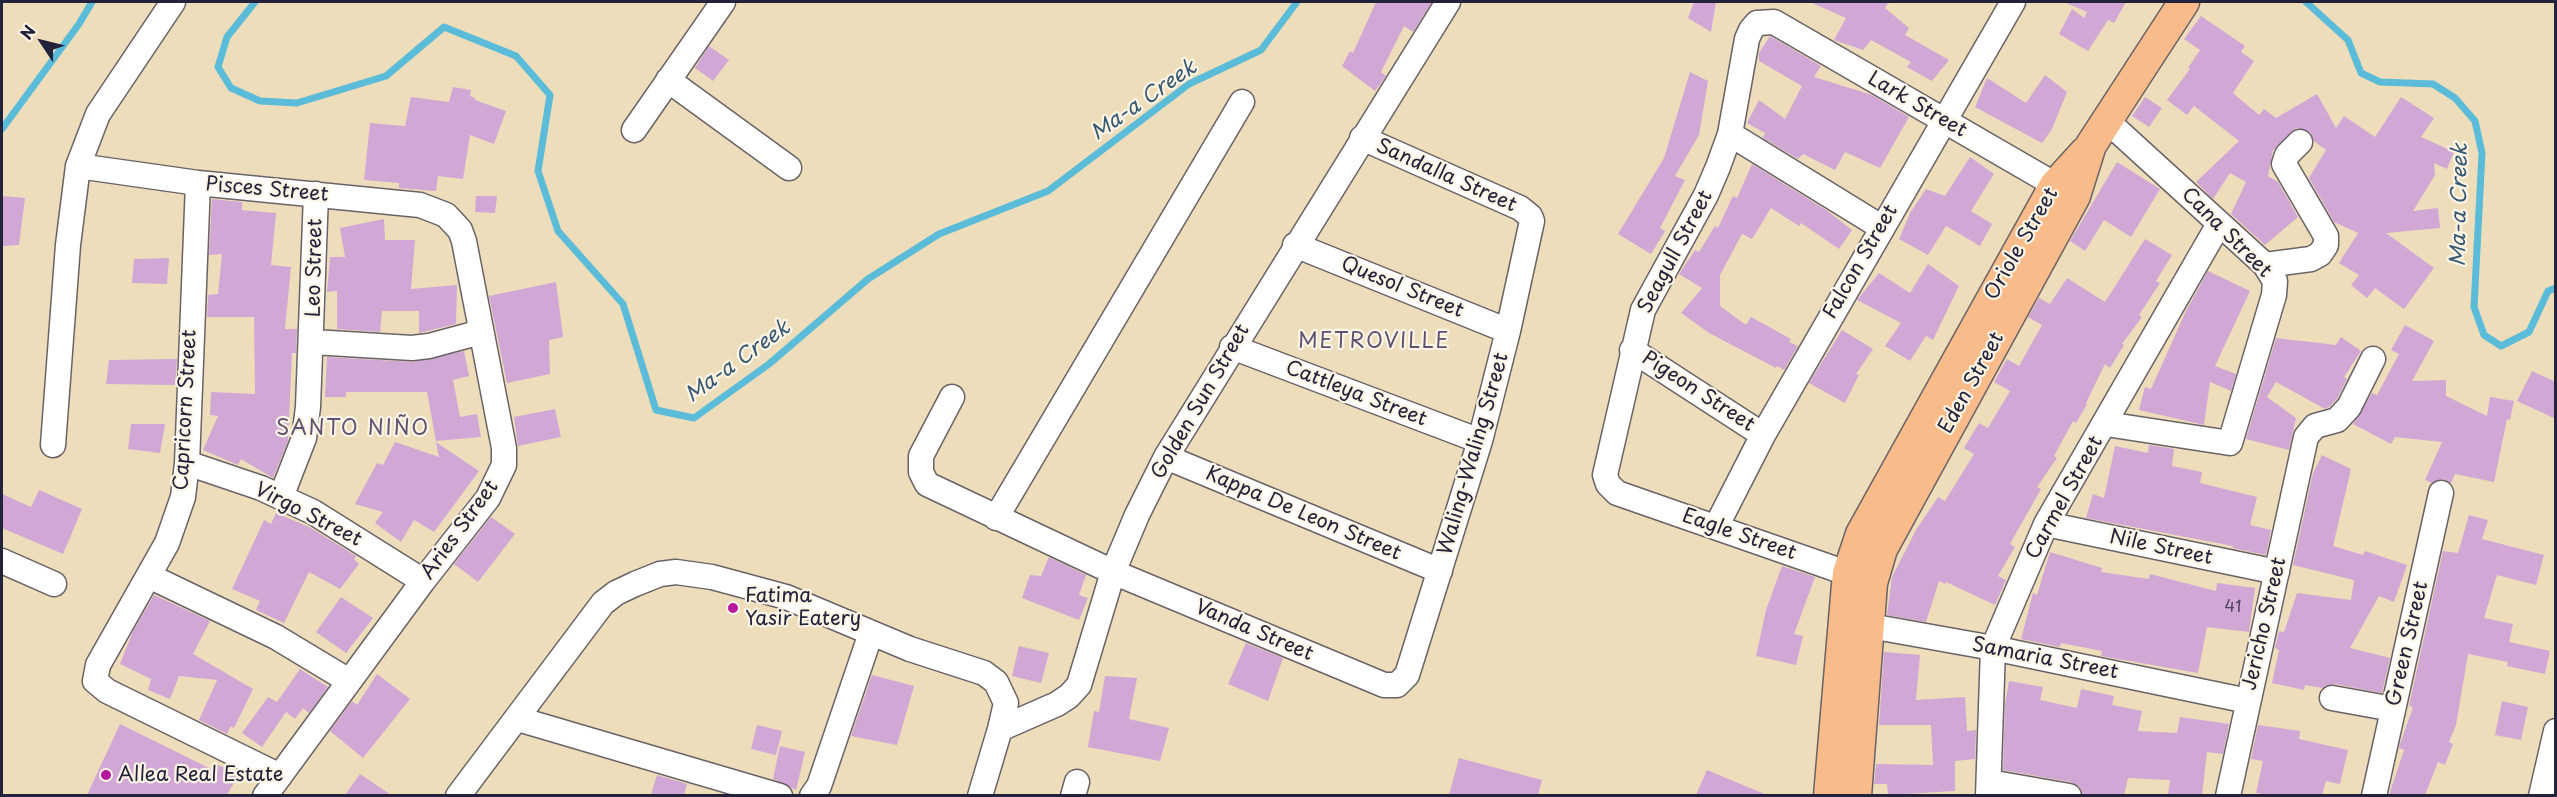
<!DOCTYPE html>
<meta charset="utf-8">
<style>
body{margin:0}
#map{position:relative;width:2557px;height:797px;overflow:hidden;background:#eeddba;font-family:"Playpen Sans",sans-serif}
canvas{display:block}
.frame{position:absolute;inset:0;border:3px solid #22223b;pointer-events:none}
.north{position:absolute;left:12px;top:12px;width:60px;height:60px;-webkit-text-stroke:4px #fcf5e5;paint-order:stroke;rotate:305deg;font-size:16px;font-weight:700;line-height:24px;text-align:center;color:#22223b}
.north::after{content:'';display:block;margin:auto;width:21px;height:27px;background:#22223b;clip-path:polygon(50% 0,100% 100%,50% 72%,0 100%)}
</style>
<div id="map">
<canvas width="2557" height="797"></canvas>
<div class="frame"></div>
<div class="north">N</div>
</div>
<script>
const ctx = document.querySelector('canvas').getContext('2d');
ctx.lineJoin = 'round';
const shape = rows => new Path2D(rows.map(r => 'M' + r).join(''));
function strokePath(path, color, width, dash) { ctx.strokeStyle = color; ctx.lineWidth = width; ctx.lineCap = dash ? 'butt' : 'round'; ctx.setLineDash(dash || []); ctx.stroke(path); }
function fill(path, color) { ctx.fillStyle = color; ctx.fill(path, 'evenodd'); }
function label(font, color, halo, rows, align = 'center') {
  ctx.font = font + ' "Playpen Sans",sans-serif'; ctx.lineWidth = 4.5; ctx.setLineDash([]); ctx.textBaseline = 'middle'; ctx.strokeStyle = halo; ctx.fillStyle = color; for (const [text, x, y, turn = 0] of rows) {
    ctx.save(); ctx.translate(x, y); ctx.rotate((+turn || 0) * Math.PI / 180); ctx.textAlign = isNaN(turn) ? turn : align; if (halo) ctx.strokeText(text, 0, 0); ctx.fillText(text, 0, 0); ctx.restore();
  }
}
const stream = shape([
 [255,2,227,37,218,67,231,88,260,101,297,103,386,76,444,27,516,56,550,95,538,171,558,231,623,304,656,410,694,418,769,364,868,279,939,234,1048,191,1189,84,1261,50,1297,2],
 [2306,2,2348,40,2361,73,2380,82,2433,84,2455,98,2475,121,2482,153,2474,307,2484,335,2501,346,2529,332,2548,291,2556,288],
 [2,129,79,24,92,2]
]);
const building = shape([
 [1376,2,1432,2,1413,32,1404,26,1381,72,1386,76,1375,91,1342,66,1350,51,1353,53],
 [1694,2,1716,2,1711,32,1688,18],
 [1810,2,1889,2,1885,8,1909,28,1905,35,1949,60,1932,81,1907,67,1911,62,1871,40,1863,50,1834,40,1846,18],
 [2064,2,2126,2,2114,23,2108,20,2088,51,2059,34,2072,9,2084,18,2087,12],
 [2201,16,2245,46,2241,52,2254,61,2233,93,2259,115,2264,109,2276,118,2317,94,2336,128,2344,116,2375,137,2401,97,2434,118,2421,137,2454,152,2447,169,2434,163,2435,175,2413,211,2438,208,2440,228,2386,233,2434,268,2404,309,2375,288,2367,298,2351,285,2359,275,2339,263,2358,233,2334,222,2309,178,2326,150,2314,141,2310,132,2296,128,2273,150,2268,176,2278,182,2298,217,2265,245,2231,214,2246,182,2230,173,2213,199,2196,182,2239,141,2194,106,2187,115,2167,100,2190,69,2188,68,2200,50,2184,39],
 [1770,36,1821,66,1814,77,1872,95,1909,117,1880,168,1845,152,1835,170,1803,154,1798,159,1763,138,1765,133,1747,123,1759,100,1785,119,1802,86,1759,61,1759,53],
 [709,46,729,60,713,81,695,68],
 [1690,72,1708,81,1699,135,1675,176,1685,180,1660,228,1665,231,1651,254,1618,234,1664,158],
 [2045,75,2067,92,2052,129,2042,143,1975,107,1987,78,2026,103],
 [453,87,471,90,470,96,475,98,475,100,506,111,494,144,470,135,463,179,438,176,436,191,399,188,399,183,364,180,370,123,405,126,411,97,449,102],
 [2145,97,2162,108,2149,127,2132,116],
 [1970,157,1994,174,1971,211,1992,224,1980,246,1946,226,1928,255,1899,239,1910,213,1926,189,1945,196],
 [2117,162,2160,189,2131,237,2104,220,2085,251,2070,241],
 [1752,164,1826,210,1852,230,1839,249,1801,223,1799,226,1771,208,1752,239,1742,234,1720,275,1720,306,1746,325,1751,317,1791,339,1789,342,1798,346,1784,370,1777,366,1776,368,1709,333,1681,313,1702,288,1679,274,1695,250,1699,252,1715,226,1718,228,1733,196,1737,198],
 [2,196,25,198,19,245,2,246],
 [476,196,497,196,495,213,475,212],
 [212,199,242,202,242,210,276,213,271,265,291,267,285,329,297,329,296,353,292,353,288,441,273,478,241,459,238,465,203,450,218,416,210,415,211,392,255,394,254,317,207,317,208,295,218,294,222,254,209,255],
 [384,219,385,240,415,240,411,289,457,285,456,324,419,333,419,311,382,311,380,332,337,329,337,291,327,292,330,257,345,257,340,228],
 [2145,239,2172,255,2156,281,2160,283,2139,315,2142,317,2122,344,2124,345,2110,368,2105,364,2086,403,2087,404,2076,423,2073,421,2054,456,2057,458,2037,487,2041,489,2010,544,2015,547,1998,576,2006,580,1995,605,1946,582,1945,584,1939,581,1926,622,1887,615,1892,577,1916,530,1938,497,1945,501,1974,454,1964,448,1979,423,1988,428,2010,391,1994,382,2007,359,2019,366,2042,325,2028,317,2039,298,2050,304,2067,278,2105,302],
 [169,258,167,284,132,283,134,259],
 [1928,264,1959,286,1933,340,1926,336,1910,361,1885,346,1901,323,1857,300,1879,273,1910,293],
 [2208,271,2250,291,2215,366,2236,374,2231,391,2210,382,2204,425,2139,410,2145,387,2151,389,2186,311],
 [556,282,563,337,549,340,550,374,507,383,489,296],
 [2405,325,2434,341,2412,381,2446,380,2446,396,2487,416,2490,397,2514,401,2510,420,2507,419,2494,482,2455,474,2451,483,2443,479,2432,483,2425,480,2442,442,2395,437,2391,444,2353,424,2372,393,2377,395,2399,354,2391,350],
 [1842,330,1873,349,1856,374,1859,375,1845,403,1809,383],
 [2341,337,2361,351,2344,377,2347,379,2337,399,2329,407,2325,409,2276,382,2267,397,2296,418,2289,450,2246,439,2276,338,2336,345],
 [464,351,469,376,453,380,460,417,477,414,481,437,436,441,427,392,346,392,346,397,325,397,327,357,413,362],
 [177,359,175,385,106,384,109,360],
 [2532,371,2556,382,2556,419,2517,401],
 [555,409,561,437,518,446,514,417],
 [131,424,165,424,160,453,128,449],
 [395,442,439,457,436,442,479,471,434,532,414,520,401,542,375,523,383,512,355,504,377,463,383,465],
 [2149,445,2174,449,2172,466,2202,472,2200,483,2257,497,2250,525,2271,530,2266,555,2232,548,2233,546,2086,518,2093,494,2104,498,2115,446,2148,453],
 [2322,455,2351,469,2333,546,2363,555,2365,551,2407,565,2394,602,2379,596,2350,648,2390,658,2382,693,2335,684,2322,688,2305,685,2304,690,2272,683,2279,650,2275,648,2279,631,2284,632,2297,593,2351,600,2354,580,2293,565,2313,473],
 [39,490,82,509,63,554,2,528,2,494,31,507],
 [276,513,309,527,356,556,354,559,359,564,340,589,309,572,284,623,256,610,260,601,232,589,264,520,271,524],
 [2469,515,2488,520,2482,539,2544,555,2536,585,2497,575,2484,618,2513,624,2509,642,2550,651,2545,674,2507,666,2508,662,2468,654,2456,725,2449,742,2453,744,2445,765,2438,762,2425,795,2389,795,2404,750,2399,748,2400,744,2413,707,2409,706,2443,551,2458,553],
 [491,517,515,534,478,582,454,564],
 [2050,552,2102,568,2101,572,2149,579,2150,574,2216,591,2217,583,2255,588,2249,632,2207,627,2198,673,2101,656,2102,651,2061,643,2060,647,2021,639,2033,593,2037,595],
 [1049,557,1086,575,1079,595,1088,598,1079,620,1022,598,1030,575,1041,576],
 [1782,566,1815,577,1794,634,1803,636,1796,665,1756,656,1766,610],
 [154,595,210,621,193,654,253,689,234,728,231,726,227,734,199,720,217,680,179,676,170,699,148,690,151,679,120,664,133,631],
 [341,597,373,618,346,653,316,632],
 [1246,643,1283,658,1268,701,1228,684],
 [1019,646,1049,653,1041,683,1012,676],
 [1884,652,1920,655,1916,700,1965,697,1967,731,1976,730,1975,759,1955,761,1955,791,1888,795,1887,784,1874,784,1876,764,1933,765,1931,725,1879,725],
 [300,669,328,687,309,713,303,708,295,719,286,712,262,747,242,733,268,697,277,702],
 [377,674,410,699,363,758,330,731,352,701,357,705],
 [872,675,914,686,897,745,851,736],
 [1105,676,1137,678,1129,719,1169,728,1160,761,1088,747,1094,711,1099,712],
 [2009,681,2043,687,2040,700,2077,708,2081,689,2114,696,2112,705,2142,711,2138,731,2177,733,2180,717,2229,724,2223,754,2207,752,2202,795,2168,795,2170,780,2128,778,2124,795,2083,795,2079,786,2071,782,2003,770,2005,704],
 [2502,701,2528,707,2521,740,2495,735],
 [120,724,213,770,216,764,239,774,227,795,87,795],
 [757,725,782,731,776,755,751,749],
 [2258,725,2300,731,2299,739,2348,750,2340,784,2326,781,2322,795,2268,795,2256,793,2263,761,2251,759],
 [780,746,805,752,796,790,773,779],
 [1459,758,1542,780,1538,795,1449,795],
 [1707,770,1767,795,1696,795],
 [360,774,391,795,345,795],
 [657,775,687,784,684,795,651,795]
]);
const minor = shape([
 [668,80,789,168],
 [634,130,723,2],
 [1730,134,1881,227],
 [78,166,198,183,420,205,446,215,460,230,464,241,504,448,504,465,488,498,423,581,265,796],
 [198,183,187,463,183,497,167,543,98,665,95,681,107,691,280,776],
 [1295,245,1508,331],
 [2265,265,2311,259,2320,254,2326,245,2326,236,2284,164,2287,155,2300,142],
 [313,342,412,348,429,346,481,332],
 [1232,347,1480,441],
 [1632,350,1763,435],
 [952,397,921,456,921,472,927,484,1113,572,1384,685,1397,685,1407,675,1480,441,1508,331,1532,221,1530,216,1520,208,1362,138],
 [2106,424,2230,443,2274,295,2275,281,2265,265,2106,120],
 [53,445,68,245,78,166,98,114,173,2],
 [1166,457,1440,571],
 [187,463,261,488,313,512,423,581],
 [281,497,304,438,308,407,316,194],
 [996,518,1242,102],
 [2046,524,2277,572],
 [1716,527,1763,435,2013,2],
 [2,561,54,584],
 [149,576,276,637,349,681],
 [1864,579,1617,493,1608,484,1605,475,1643,310,1706,195,1718,167,1730,134,1747,39,1751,30,1757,23,1774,22,2071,194],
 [1853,623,1993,648,2248,701],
 [2332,698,2393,709],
 [518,719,780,796],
 [1989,782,2069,796],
 [458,796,603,603,616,593,635,584,660,574,676,572,712,577,786,597,910,649,984,673,996,682,1006,703,1000,729],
 [812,796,819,786,871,633],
 [980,796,1000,729,1057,704,1069,696,1079,685,1113,572,1137,515,1166,457,1448,2],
 [1073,796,1077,782],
 [1988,796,1993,648,2046,524,2219,224],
 [2228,796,2306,437,2315,426,2337,420,2349,407,2373,359],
 [2374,796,2441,493],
 [2541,796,2556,731]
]);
const major = shape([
 [1829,796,1848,573,1861,534,2055,185,2085,152],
 [1856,796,1872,583,1882,549,2075,196,2091,145,2184,2]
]);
const markers = [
 [733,608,6,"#b5179e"],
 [106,775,6,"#b5179e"]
];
const numberNames = [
 ["41",2233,608]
];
const streetNames = [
 ["Lark Street",1917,105,30],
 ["Sandalla Street",1446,176,24],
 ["Pisces Street",267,190,5],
 ["Cana Street",2226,233,45],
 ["Oriole Street",2022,244,-60],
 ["Seagull Street",1676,252,-62],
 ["Falcon Street",1861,262,-60],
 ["Leo Street",315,268,-89],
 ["Quesol Street",1402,288,22],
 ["Eden Street",1972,383,-61],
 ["Pigeon Street",1698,392,33],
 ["Cattleya Street",1356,394,21],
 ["Golden Sun Street",1201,402,-60],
 ["Capricorn Street",186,410,-87],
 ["Waling-Waling Street",1474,454,-74],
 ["Carmel Street",2065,498,-61],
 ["Kappa De Leon Street",1303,514,23],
 ["Virgo Street",308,515,27],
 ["Aries Street",460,530,-54],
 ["Eagle Street",1739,535,19],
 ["Nile Street",2161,548,12],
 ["Jericho Street",2265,624,-77],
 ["Vanda Street",1254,631,23],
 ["Green Street",2408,644,-77],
 ["Samaria Street",2045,659,11]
];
const poiNames = [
 ["Fatima",745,596],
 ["Yasir Eatery",745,619],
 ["Allea Real Estate",118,775]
];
const waterNames = [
 ["Ma-a Creek",1144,101,-35],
 ["Ma-a Creek",2460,205,-89],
 ["Ma-a Creek",738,362,-36]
];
const neighbourhoodNames = [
 ["METROVILLE",1374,342],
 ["SANTO NIÑO",353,429]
];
strokePath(stream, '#5bbcd9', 7);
fill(building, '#d1a7d5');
strokePath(minor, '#696367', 27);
strokePath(major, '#696367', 33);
strokePath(minor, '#fff', 24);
strokePath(major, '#fabb8b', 30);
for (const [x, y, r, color] of markers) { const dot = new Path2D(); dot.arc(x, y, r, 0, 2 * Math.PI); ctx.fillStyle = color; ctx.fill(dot); strokePath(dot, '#fcf5e5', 2); }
label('16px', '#4e4362', null, numberNames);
label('20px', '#22223b', '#fcf5e5', streetNames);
label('20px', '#22223b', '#fcf5e5', poiNames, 'left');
label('italic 21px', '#365872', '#fcf5e5', waterNames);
ctx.letterSpacing = '1.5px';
label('21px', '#5f5171', '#fcf5e5', neighbourhoodNames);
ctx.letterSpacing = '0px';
</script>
